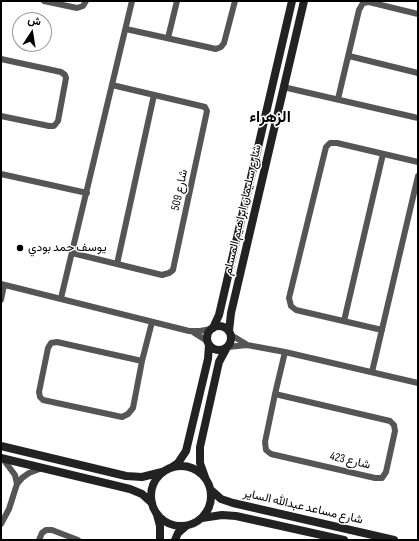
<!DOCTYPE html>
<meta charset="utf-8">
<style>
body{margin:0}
#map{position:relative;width:419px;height:541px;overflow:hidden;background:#fff;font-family:"Sofia Sans Condensed",Vazirmatn,sans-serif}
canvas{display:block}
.frame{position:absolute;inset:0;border:2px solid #000;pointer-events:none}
.north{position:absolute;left:12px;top:12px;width:40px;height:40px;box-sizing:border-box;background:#fff;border:1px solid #999;border-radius:50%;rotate:12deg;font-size:11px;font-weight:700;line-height:16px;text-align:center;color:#000}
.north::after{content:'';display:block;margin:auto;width:14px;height:18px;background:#000;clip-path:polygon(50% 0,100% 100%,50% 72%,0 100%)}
</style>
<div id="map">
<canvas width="419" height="541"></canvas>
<div class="frame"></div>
<div class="north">ش</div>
</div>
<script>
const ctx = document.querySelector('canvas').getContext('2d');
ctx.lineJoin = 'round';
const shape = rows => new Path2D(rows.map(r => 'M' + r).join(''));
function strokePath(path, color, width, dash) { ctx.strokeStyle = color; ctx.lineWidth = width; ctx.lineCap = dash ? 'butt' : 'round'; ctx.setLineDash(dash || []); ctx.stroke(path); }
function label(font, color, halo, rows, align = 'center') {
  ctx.font = font + ' "Sofia Sans Condensed",Vazirmatn,sans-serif'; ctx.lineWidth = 3; ctx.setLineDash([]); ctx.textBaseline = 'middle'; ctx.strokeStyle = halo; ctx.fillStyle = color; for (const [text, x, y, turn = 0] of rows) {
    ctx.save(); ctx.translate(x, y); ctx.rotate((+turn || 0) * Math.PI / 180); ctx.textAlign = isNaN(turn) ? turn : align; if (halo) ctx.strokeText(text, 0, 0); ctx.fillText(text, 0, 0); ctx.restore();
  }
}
const street = shape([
 [44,1,77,8,83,6,86,1],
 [126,29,216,49,221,47,224,43,235,1],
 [168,38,177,1],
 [349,56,418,73],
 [1,59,61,72,65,75,66,78,58,121,54,126,49,126,1,116],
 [283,87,418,118],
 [338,99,359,10,363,3,369,2,418,14],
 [1,174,87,193],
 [72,253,162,275,169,273,173,270,174,265,207,111,205,107,201,106,112,85],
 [117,264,154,95],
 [1,284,189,331,200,331,211,329],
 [61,298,132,1],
 [1,300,4,285],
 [344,321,383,154],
 [382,330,296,310,291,306,289,298,326,147,330,143,337,143,418,162],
 [193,332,207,341],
 [231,335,246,344],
 [228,347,247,345,285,352,418,383],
 [142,361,57,342,51,343,48,348,39,392,40,397,43,400,122,417,128,414,133,408,142,361,152,322],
 [372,372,418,176],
 [275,394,390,421,394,425,395,431,386,472,382,478,375,478,271,454,266,450,265,442,275,394,285,352],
 [3,459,15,475,17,484],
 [1,524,9,509,17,484,22,478,29,473,42,468],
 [39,540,42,533,46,530,52,530,78,540]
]);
const secondary = shape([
 '207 338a12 12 0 1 1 24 0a12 12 0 1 1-24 0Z',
 [213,328,219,315,292,1],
 [229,331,231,313,304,1],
 [1,446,126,476,142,477,162,472],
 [1,458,130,489,142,494,152,503],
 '151 496a30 30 0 1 1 60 0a30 30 0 1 1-60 0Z',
 [172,467,178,463,186,451,208,359,209,345],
 [205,477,200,463,200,447,219,362,226,349],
 [211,490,221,499,233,503,394,540],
 [157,515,160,526,160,540],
 [202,518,222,515,236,516,344,540],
 [175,540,178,533,186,526]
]);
const markers = [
 [20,248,4,"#000"]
];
const streetNames = [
 ["شارع 509",180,190,-78],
 ["شارع سليمان ابراهيم المسلم",243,210,-77],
 ["شارع 423",350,461,13],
 ["شارع مساعد عبدالله الساير",303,507,13]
];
const poiNames = [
 ["يوسف حمد بودي",28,248]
];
const districtNames = [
 ["الزهراء",270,118]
];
strokePath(street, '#555', 6);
strokePath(secondary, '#222', 8);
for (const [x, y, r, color] of markers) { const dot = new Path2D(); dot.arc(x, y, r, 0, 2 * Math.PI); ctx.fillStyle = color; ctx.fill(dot); strokePath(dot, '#fff', 1.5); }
label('12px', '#000', '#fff', streetNames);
label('12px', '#000', '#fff', poiNames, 'left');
label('bold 16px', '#000', '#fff', districtNames);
</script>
